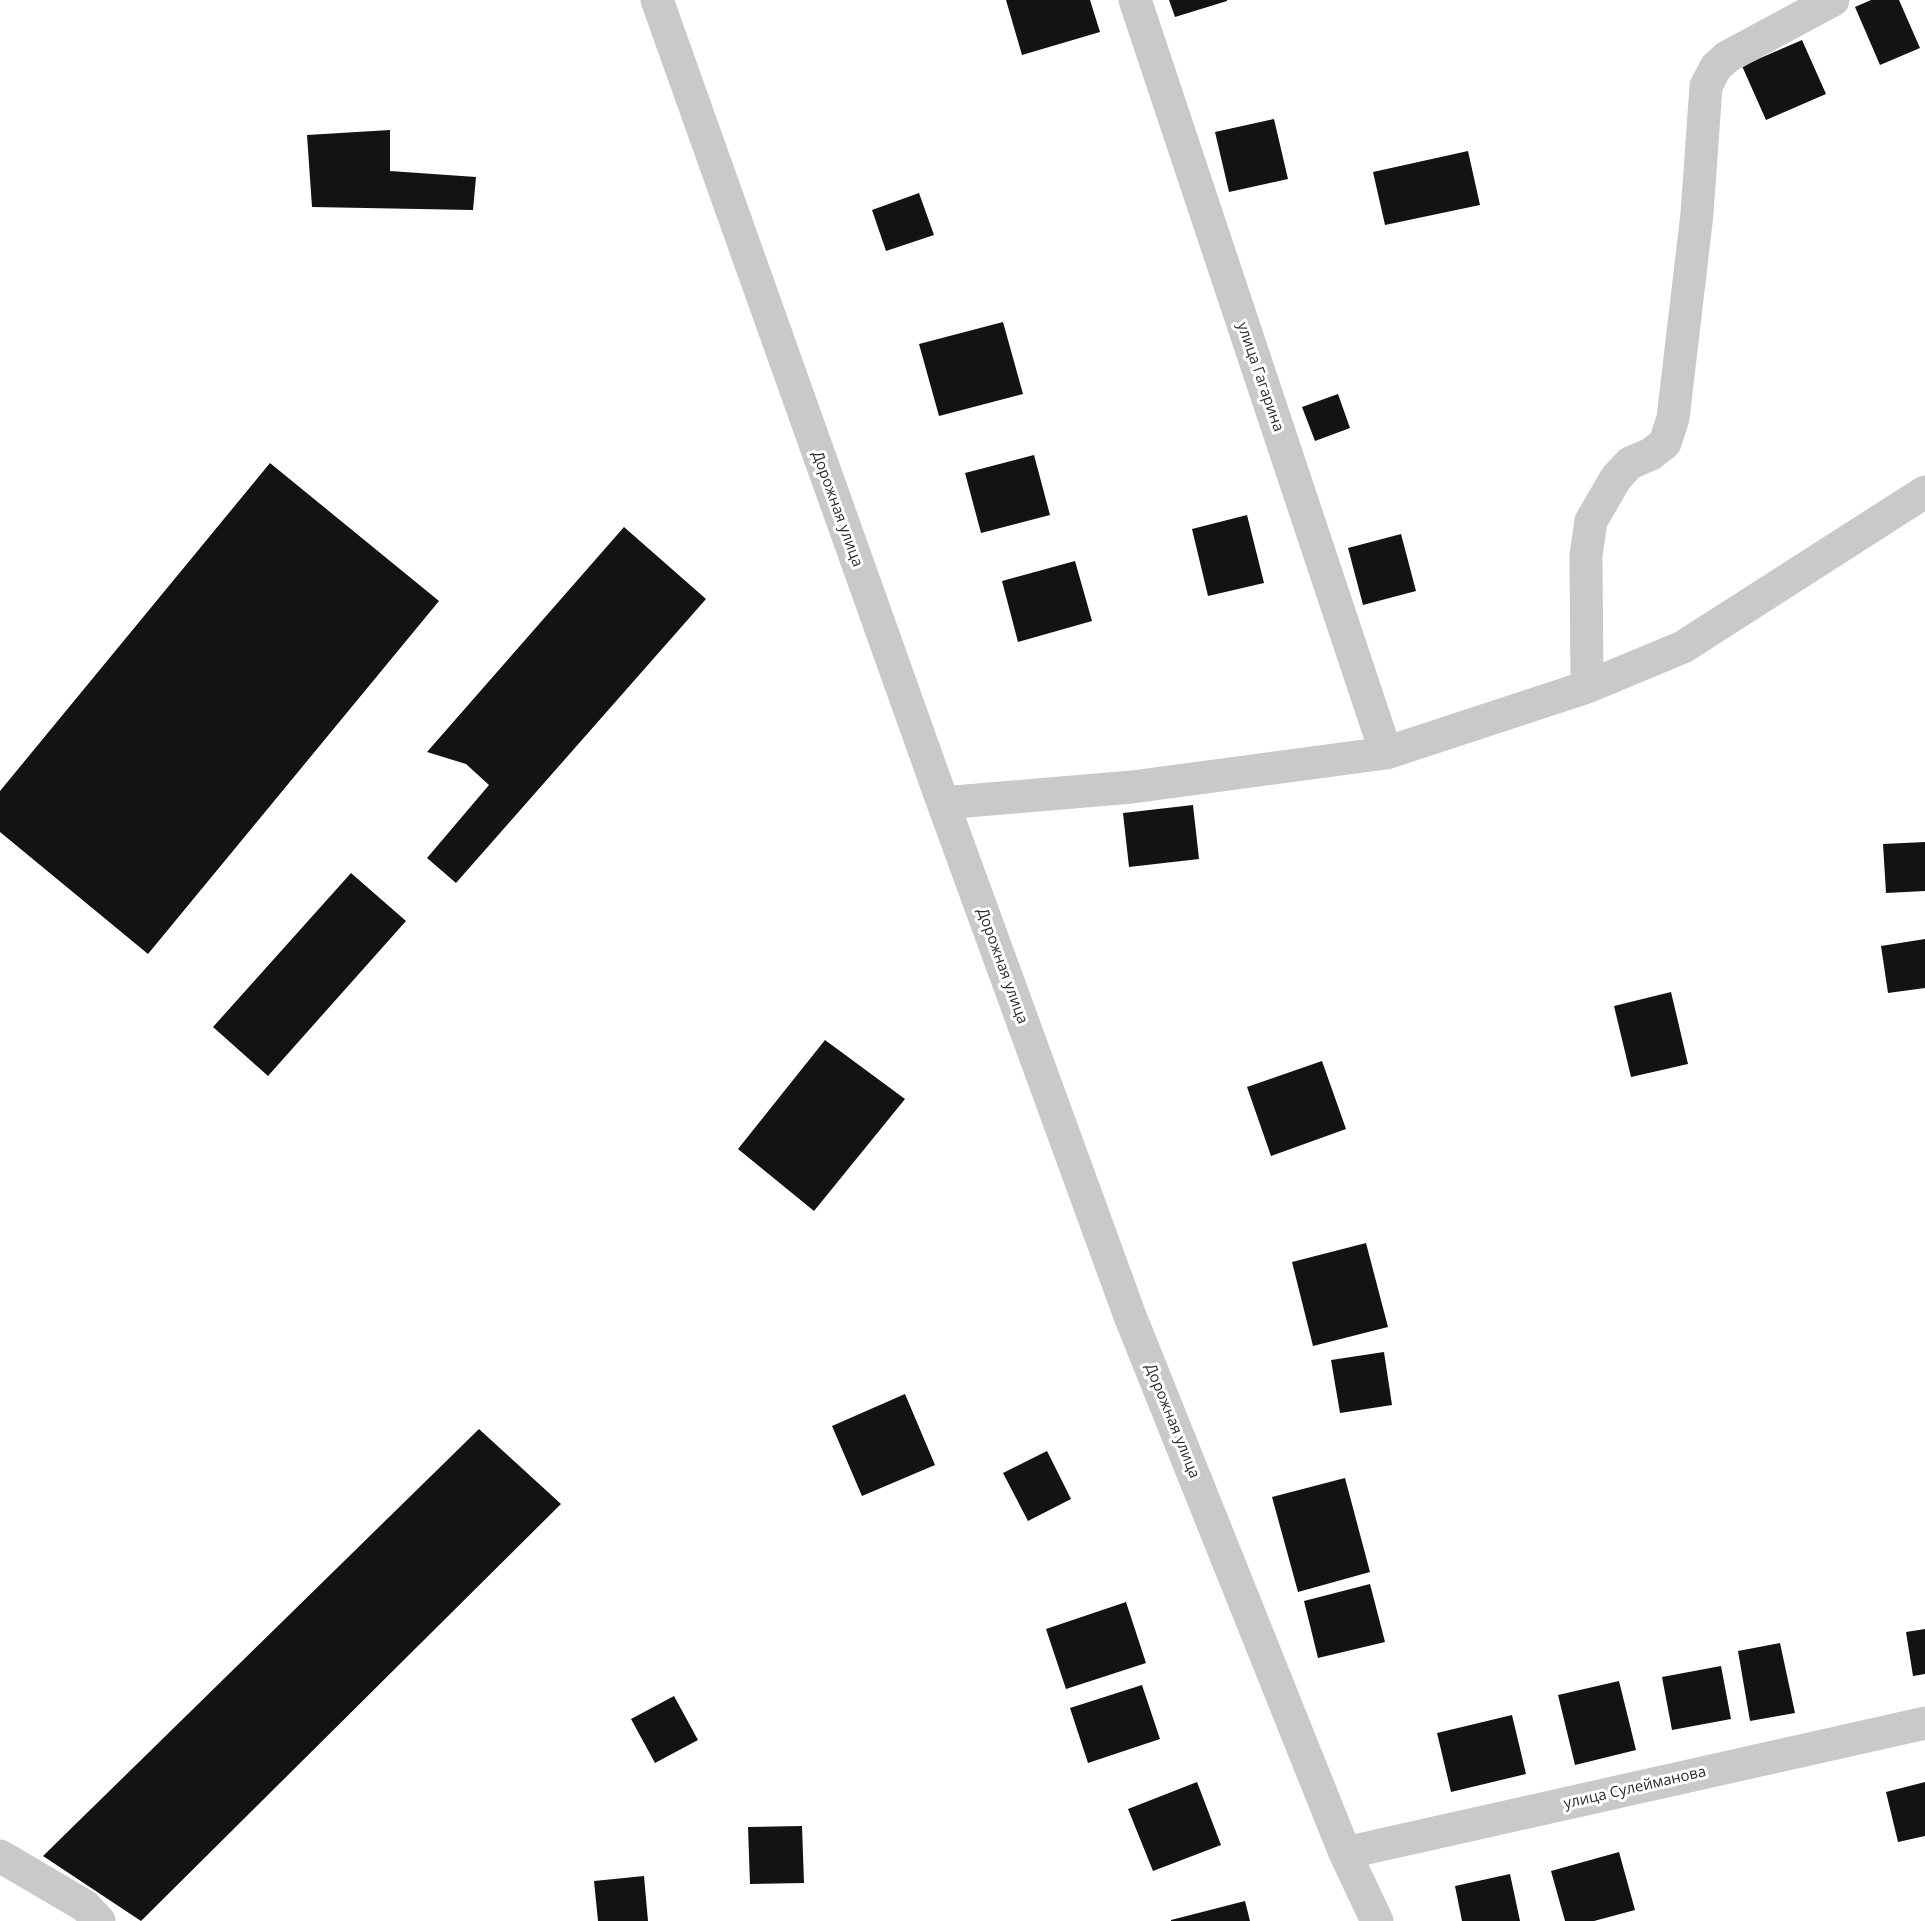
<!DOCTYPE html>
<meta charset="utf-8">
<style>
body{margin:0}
canvas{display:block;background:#fff}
</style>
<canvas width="1925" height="1921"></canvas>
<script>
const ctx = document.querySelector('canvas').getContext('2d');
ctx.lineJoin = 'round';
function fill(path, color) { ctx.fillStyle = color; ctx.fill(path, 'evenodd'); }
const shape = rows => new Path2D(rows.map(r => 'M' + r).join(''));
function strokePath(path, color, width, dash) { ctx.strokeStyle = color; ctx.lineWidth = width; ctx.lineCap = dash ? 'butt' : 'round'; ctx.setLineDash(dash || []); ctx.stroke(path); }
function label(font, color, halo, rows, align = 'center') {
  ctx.font = font + ' "Open Sans",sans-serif'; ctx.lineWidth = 6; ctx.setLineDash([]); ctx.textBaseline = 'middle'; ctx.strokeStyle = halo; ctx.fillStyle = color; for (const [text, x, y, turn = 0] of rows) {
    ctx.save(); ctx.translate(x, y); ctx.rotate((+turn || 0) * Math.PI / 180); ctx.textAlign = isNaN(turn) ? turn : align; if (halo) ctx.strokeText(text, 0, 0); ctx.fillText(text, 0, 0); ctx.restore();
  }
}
const building = shape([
 [1006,0,1090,0,1100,32,1022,55],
 [1169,0,1227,0,1227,1,1175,17],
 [1871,0,1899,0,1920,48,1880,65,1855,7],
 [1802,40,1826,94,1766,120,1742,66],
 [1274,119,1288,179,1229,192,1215,132],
 [390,130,390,171,476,177,473,210,312,207,307,135],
 [1468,151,1480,205,1385,225,1373,172],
 [919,193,934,235,886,251,872,210],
 [1003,322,1023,394,939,416,919,344],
 [1338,394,1350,428,1315,441,1302,407],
 [1034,455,1050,515,981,533,965,473],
 [270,463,439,601,148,954,0,832,0,791],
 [1247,515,1264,583,1208,596,1192,529],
 [624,527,706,599,456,883,427,858,489,785,466,764,427,752],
 [1401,534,1416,591,1363,605,1348,548],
 [1075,561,1092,621,1018,642,1002,581],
 [1193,805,1199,859,1129,867,1123,813],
 [1925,842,1925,891,1886,893,1883,844],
 [351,873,406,921,268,1076,213,1027],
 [1925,939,1925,988,1888,993,1881,946],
 [1671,992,1688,1064,1631,1077,1614,1006],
 [825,1040,905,1099,814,1211,738,1149],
 [1322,1061,1346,1129,1271,1156,1247,1087],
 [1366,1243,1388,1327,1313,1346,1292,1262],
 [1384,1352,1392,1405,1340,1413,1331,1360],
 [905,1394,935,1465,862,1496,832,1426],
 [479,1429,561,1504,141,1921,43,1856],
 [1047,1451,1071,1499,1028,1521,1003,1473],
 [1345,1478,1370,1572,1298,1592,1272,1497],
 [1370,1584,1385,1642,1318,1658,1304,1601],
 [1126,1602,1146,1663,1066,1689,1046,1629],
 [1925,1629,1925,1674,1913,1676,1906,1632],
 [1780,1643,1795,1713,1750,1721,1738,1651],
 [1721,1666,1731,1719,1672,1730,1662,1677],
 [1619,1681,1636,1750,1575,1765,1558,1695],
 [1142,1685,1160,1739,1088,1763,1070,1708],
 [674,1696,698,1740,655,1763,631,1719],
 [1512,1715,1526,1774,1451,1792,1437,1733],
 [1197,1782,1221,1845,1153,1871,1128,1809],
 [1925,1782,1925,1836,1898,1842,1886,1792],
 [802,1826,804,1883,750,1884,748,1827],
 [1619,1852,1635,1910,1594,1921,1565,1921,1551,1871],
 [1510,1874,1520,1921,1462,1921,1455,1886],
 [644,1876,648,1921,598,1921,594,1881],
 [1245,1901,1250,1921,1171,1921,1171,1920]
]);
const street = shape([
 [657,0,943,803,1130,1316,1345,1853,1377,1921],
 [1135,0,1386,753],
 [1587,687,1586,555,1591,521,1616,478,1630,463,1651,454,1665,443,1673,418,1697,214,1706,86,1716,67,1727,57,1833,0],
 [943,803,1132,787,1386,753,1587,687,1683,647,1925,492],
 [1345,1853,1925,1723],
 [0,1856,85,1906,99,1921]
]);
const streetNames = [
 ["улица Гагарина",1260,377,71],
 ["Дорожная улица",837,509,70],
 ["Дорожная улица",1002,966,70],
 ["Дорожная улица",1172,1421,68],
 ["улица Сулейманова",1635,1788,-13]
];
fill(building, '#131313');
strokePath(street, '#c9c9c9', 33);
label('15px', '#2c2c2c', '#fff', streetNames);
</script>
